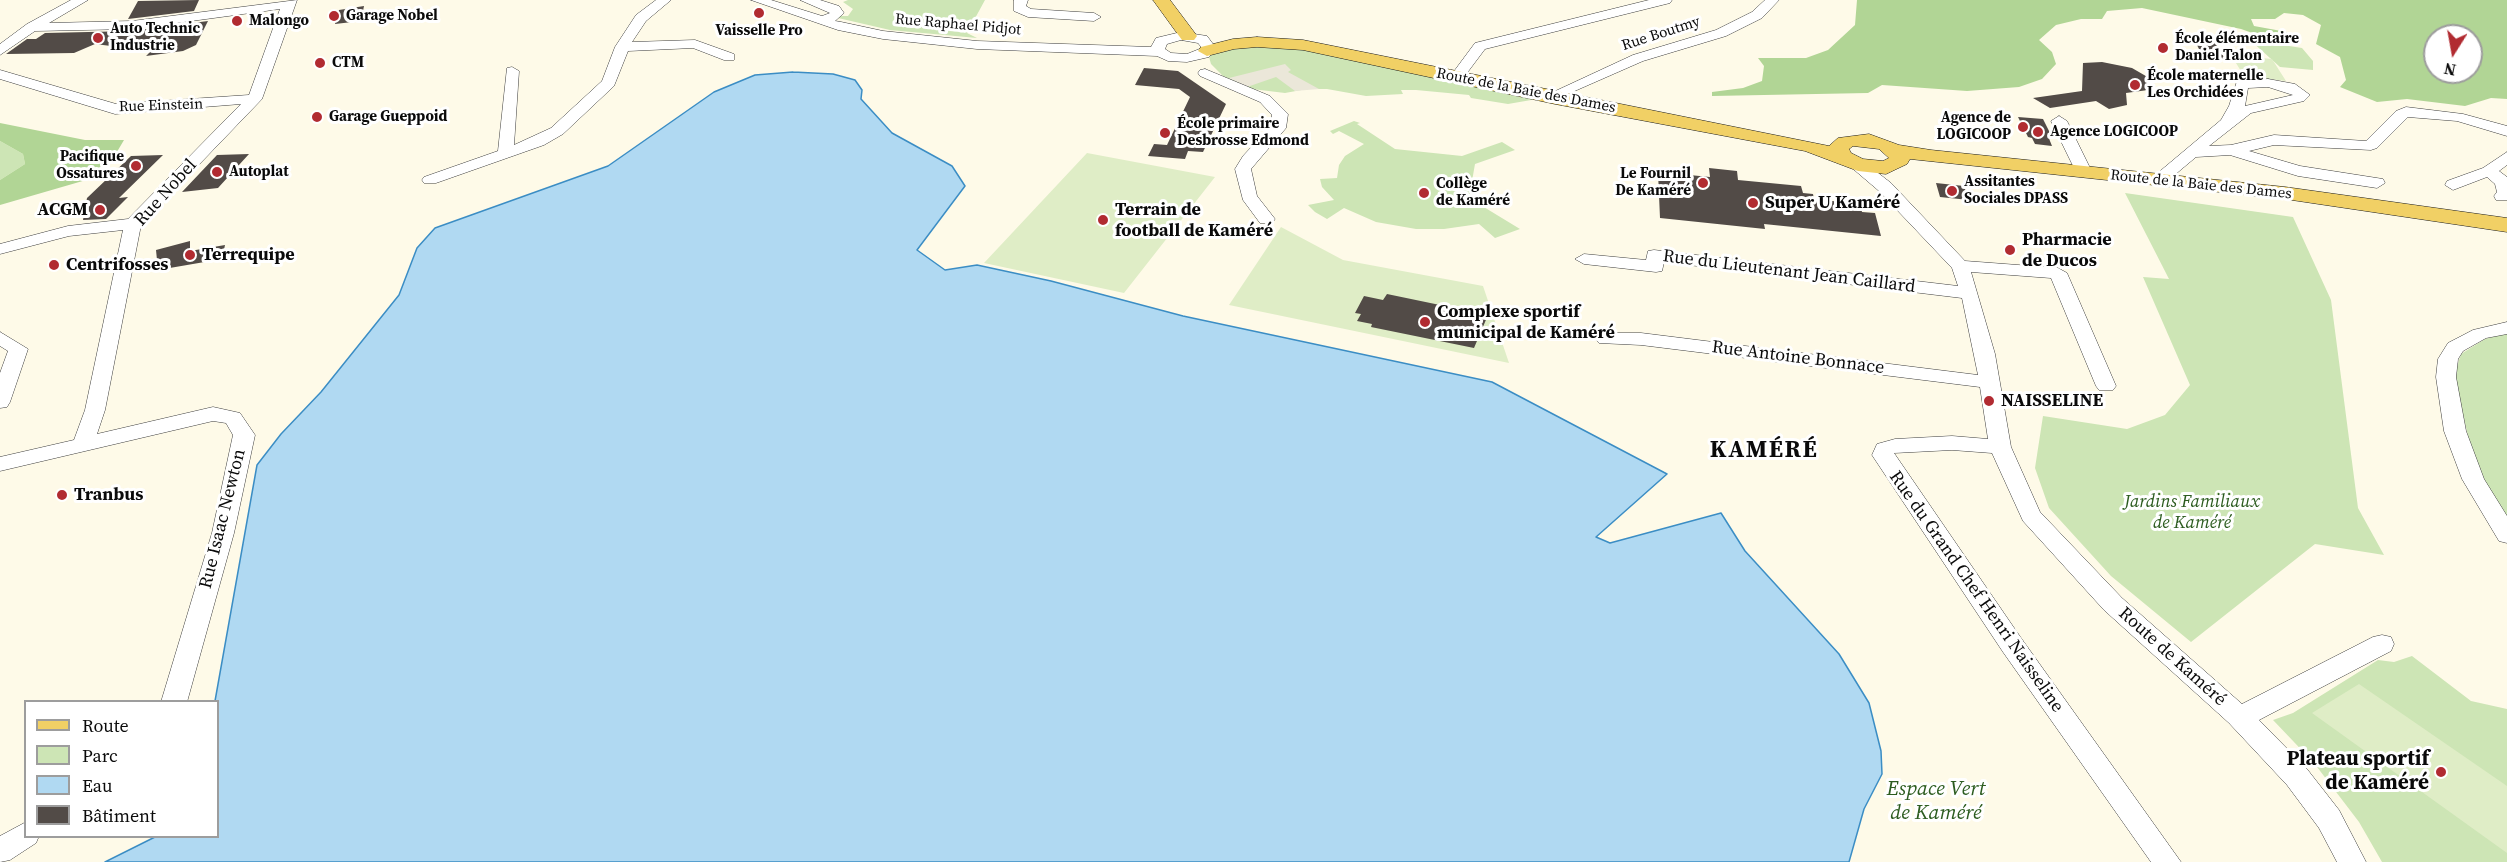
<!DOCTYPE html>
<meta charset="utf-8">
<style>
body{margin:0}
#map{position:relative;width:2507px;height:862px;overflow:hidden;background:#fefae8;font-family:"Source Serif 4",serif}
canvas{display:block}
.legend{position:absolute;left:24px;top:700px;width:195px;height:138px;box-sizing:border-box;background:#fff;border:2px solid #9d9d9d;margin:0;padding:8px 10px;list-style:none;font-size:18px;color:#0a0a0a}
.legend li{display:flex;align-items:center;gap:12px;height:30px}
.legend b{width:30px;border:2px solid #9d9d9d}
.north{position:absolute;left:2423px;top:24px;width:60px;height:60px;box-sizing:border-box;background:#fff;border:2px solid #9d9d9d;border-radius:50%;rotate:191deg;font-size:16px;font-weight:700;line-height:24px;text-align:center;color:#0a0a0a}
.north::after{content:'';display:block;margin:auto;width:21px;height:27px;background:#b12b31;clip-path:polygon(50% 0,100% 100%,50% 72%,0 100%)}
</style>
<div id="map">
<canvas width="2507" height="862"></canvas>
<ul class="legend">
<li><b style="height:8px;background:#f1d065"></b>Route</li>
<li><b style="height:16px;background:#cde5b5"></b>Parc</li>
<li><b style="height:16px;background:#b0d9f2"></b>Eau</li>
<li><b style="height:16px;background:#524b47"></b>Bâtiment</li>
</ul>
<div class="north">N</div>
</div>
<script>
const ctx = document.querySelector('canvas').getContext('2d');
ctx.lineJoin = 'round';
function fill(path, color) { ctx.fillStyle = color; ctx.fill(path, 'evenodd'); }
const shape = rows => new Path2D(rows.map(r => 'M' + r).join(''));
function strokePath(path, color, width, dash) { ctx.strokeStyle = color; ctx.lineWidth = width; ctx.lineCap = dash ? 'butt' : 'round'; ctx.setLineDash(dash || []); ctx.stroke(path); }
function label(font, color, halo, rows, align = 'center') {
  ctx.font = font + ' "Source Serif 4",serif'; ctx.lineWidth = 6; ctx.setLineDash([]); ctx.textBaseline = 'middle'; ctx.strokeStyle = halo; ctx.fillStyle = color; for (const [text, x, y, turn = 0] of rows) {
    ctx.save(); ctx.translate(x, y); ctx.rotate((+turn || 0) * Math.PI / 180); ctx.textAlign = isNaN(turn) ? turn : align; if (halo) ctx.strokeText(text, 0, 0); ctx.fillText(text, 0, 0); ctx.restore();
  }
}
const green = shape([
 [848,0,985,0,967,33,977,38,890,30,838,18,838,16,848,16,853,9,843,2],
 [2250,40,2302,48,2313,61,2313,70,2280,67],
 [1246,45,1312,49,1537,99,1508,104,1471,98,1469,95,1416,90,1401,90,1403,94,1366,96,1327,89,1307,89,1285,93,1252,89,1223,76,1211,64,1209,57,1218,50],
 [1354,121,1360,123,1357,124,1395,149,1462,156,1502,142,1515,150,1475,164,1469,198,1520,229,1495,238,1479,224,1444,229,1416,229,1376,222,1344,208,1327,219,1315,212,1308,205,1334,200,1322,187,1320,179,1337,178,1339,165,1345,156,1364,144,1339,131,1333,134,1330,131],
 [0,141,23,154,25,164,0,180],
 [2125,193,2293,217,2331,300,2358,508,2384,555,2315,544,2191,642,2111,576,2049,508,2035,468,2043,416,2127,429,2165,415,2190,385,2143,277,2169,279],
 [2507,333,2507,518,2486,485,2468,436,2454,376,2461,354,2485,339],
 [2412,656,2471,701,2507,709,2507,862,2382,862,2359,822,2314,763,2273,720,2293,713,2378,660,2394,662]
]);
const forest = shape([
 [1857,0,2507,0,2507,99,2491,98,2465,106,2407,99,2377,102,2340,87,2346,80,2340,57,2316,44,2321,25,2303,15,2284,13,2275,19,2251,19,2254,26,2287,32,2293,40,2264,37,2241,29,2142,8,2107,11,2102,19,2081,19,2056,25,2039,40,2052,52,2056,64,2042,79,2019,87,1967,91,1882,85,1868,93,1712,96,1712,92,1743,88,1762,81,1764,66,1758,58,1806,58,1828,50,1855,25],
 [2435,36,2471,36,2471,72,2435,72],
 [0,123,85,140,124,140,108,167,93,178,0,205,0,180,25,164,23,154,0,141]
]);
const pitch = shape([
 [2231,55,2272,59,2286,81,2244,76],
 [1087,153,1215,177,1124,293,984,263],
 [1281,227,1343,260,1483,286,1509,363,1229,305],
 [2359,684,2507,786,2507,853,2312,713]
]);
const plaza = shape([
 [1285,64,1291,70,1288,72,1319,89,1295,91,1276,77,1247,87,1229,78]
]);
const water = shape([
 [793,72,833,74,855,80,862,90,861,99,892,133,952,166,965,186,917,250,945,270,977,265,1051,281,1183,316,1492,382,1667,474,1596,537,1610,543,1721,513,1745,551,1839,654,1869,703,1881,751,1882,774,1864,809,1849,862,105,862,155,837,218,836,218,702,215,701,257,465,281,434,321,392,399,295,417,248,435,228,608,166,714,92,755,75,793,72]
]);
const building = shape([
 [199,0,194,11,128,19,138,1],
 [364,6,361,21,335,24,339,10],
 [208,21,196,45,183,51,146,56,151,51,95,44,74,53,6,54,27,39,36,39,45,33,132,31],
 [2193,37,2213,39,2225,59,2203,57],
 [2102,62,2132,68,2151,79,2148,90,2126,93,2127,105,2109,109,2096,101,2050,108,2033,98,2082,91,2083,63],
 [1144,68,1178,71,1226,104,1203,152,1188,151,1185,159,1148,156,1154,144,1167,145,1190,97,1179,89,1135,85],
 [2018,117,2043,119,2052,137,2048,136,2052,146,2035,144,2032,138,2028,137],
 [249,154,218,188,182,192,217,155],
 [163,155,119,198,128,197,106,219,83,220,87,198,131,156],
 [1709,168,1737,171,1738,180,1801,186,1803,193,1813,194,1814,199,1860,204,1862,212,1875,213,1881,236,1764,224,1765,229,1660,218,1658,172,1710,177],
 [1936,183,1964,186,1969,200,1940,197],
 [190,241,190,251,225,245,222,259,158,270,156,250],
 [1387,294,1488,315,1474,348,1371,327,1372,324,1357,321,1361,314,1355,313,1364,296,1383,300]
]);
const minor = shape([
 [71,0,88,0,49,23,132,21,297,0,262,99,141,225,105,410,97,434,213,407,240,413,255,435,234,533,187,702,161,702,212,533,233,435,226,423,213,421,0,471,0,457,74,440,85,410,123,230,69,236,0,254,0,244,68,226,128,219,241,104,115,114,0,79,0,70,116,104,249,95,280,9,132,29,35,31,0,55,0,44,27,24,71,0],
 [656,0,671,0,646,21,632,42,695,40,734,54,734,60,724,60,693,48,628,51,614,86,563,134,544,145,436,183,424,183,422,180,424,177,498,151,507,68,512,67,519,71,514,145,551,128,602,81,615,47,636,15,656,0],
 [751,0,771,0,822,16,830,13,800,0,820,0,839,6,844,13,835,21,841,22,883,31,977,41,1151,47,1156,38,1181,32,1207,36,1216,48,1209,57,1187,62,1168,61,1157,56,977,49,883,39,838,30,751,0],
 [1181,40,1198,43,1202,48,1187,54,1171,53,1165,49,1167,44,1181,40],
 [1014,0,1028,0,1026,6,1031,9,1094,13,1101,17,1094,21,1028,17,1014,11,1014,0],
 [1649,0,1672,0,1670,3,1485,49,1464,77,1454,77,1452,74,1475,43,1649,0],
 [1765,0,1779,0,1762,18,1726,36,1643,61,1561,97,1551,97,1549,94,1633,55,1716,30,1752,12,1765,0],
 [1205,69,1270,96,1288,114,1286,128,1251,169,1257,196,1275,219,1272,223,1260,223,1243,200,1235,169,1243,156,1270,127,1272,115,1260,102,1200,76,1198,73,1200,70,1205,69],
 [2268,79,2295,84,2310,95,2304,101,2251,113,2209,146,2231,145,2274,135,2366,141,2396,111,2406,107,2463,114,2507,126,2507,136,2457,121,2408,117,2377,148,2371,150,2274,145,2249,151,2300,166,2383,179,2385,183,2377,188,2298,176,2230,155,2196,157,2165,183,2153,183,2151,180,2153,177,2221,120,2229,106,2237,81,2268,79],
 [2268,87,2293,95,2245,106,2248,88,2268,87],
 [2059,116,2067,121,2092,172,2090,175,2084,177,2076,172,2051,121,2059,116],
 [2507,152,2507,165,2499,171,2507,177,2507,200,2496,200,2494,196,2497,192,2495,184,2487,177,2453,190,2445,185,2447,181,2483,168,2507,152],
 [1858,160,1864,162,1891,183,1965,261,2058,268,2067,273,2116,386,2113,390,2099,390,2096,386,2051,278,1971,272,1995,354,2011,447,2040,512,2122,598,2242,704,2373,637,2382,635,2391,637,2394,644,2391,651,2259,720,2307,769,2339,810,2366,862,2337,862,2319,828,2287,785,2229,723,2104,610,2023,521,1992,453,1952,450,1894,453,2021,638,2181,862,2151,862,2003,652,1872,455,1877,444,1895,439,1952,436,1988,439,1980,387,1641,345,1599,343,1596,339,1606,333,1641,333,1978,375,1962,298,1664,262,1662,271,1656,272,1584,264,1575,259,1584,254,1646,260,1648,251,1654,250,1958,286,1952,268,1879,191,1852,168,1850,165,1852,162,1858,160],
 [2507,322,2507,334,2486,338,2463,351,2458,359,2456,377,2466,431,2484,479,2507,516,2507,543,2499,541,2462,479,2444,431,2436,377,2438,359,2448,343,2473,330,2507,322],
 [0,332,28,349,10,402,7,407,0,408,0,373,8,351,0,346,0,332],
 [26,822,26,836,39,836,36,843,10,860,0,862,0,836,26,822]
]);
const major = shape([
 [1153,0,1170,0,1197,36,1194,40,1182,40,1153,0],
 [1257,37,1303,40,1829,146,1838,138,1869,134,1899,145,1931,150,2285,187,2507,218,2507,232,2285,199,1910,159,1907,164,1886,174,1858,171,1805,151,1555,104,1303,50,1257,47,1234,49,1207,56,1198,51,1201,47,1233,39,1257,37],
 [1853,146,1879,149,1889,158,1883,161,1863,159,1851,153,1849,149,1853,146]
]);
const markers = [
 [759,13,6,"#b12b31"],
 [334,16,6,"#b12b31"],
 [237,21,6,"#b12b31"],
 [98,38,6,"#b12b31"],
 [2163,48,6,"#b12b31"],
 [320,63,6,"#b12b31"],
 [2135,85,6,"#b12b31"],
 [317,117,6,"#b12b31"],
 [2023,127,6,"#b12b31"],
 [2038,132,6,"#b12b31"],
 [1165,133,6,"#b12b31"],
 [136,166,6,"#b12b31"],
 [217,172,6,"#b12b31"],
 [1703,183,6,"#b12b31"],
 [1952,191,6,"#b12b31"],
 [1424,193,6,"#b12b31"],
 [1753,203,6,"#b12b31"],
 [100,210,6,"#b12b31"],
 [1103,220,6,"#b12b31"],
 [2010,250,6,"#b12b31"],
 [190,255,6,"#b12b31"],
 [54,265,6,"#b12b31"],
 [1425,322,6,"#b12b31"],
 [1989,401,6,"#b12b31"],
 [62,495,6,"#b12b31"],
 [2441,772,6,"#b12b31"]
];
const farPoinames = [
 ["Garage Nobel",346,16],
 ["Malongo",249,21],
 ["Auto Technic",110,29],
 ["Industrie",110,46],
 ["Vaisselle Pro",759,31,"center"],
 ["École élémentaire",2175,39],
 ["Daniel Talon",2175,56],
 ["CTM",332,63],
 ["École maternelle",2147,76],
 ["Les Orchidées",2147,93],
 ["Garage Gueppoid",329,117],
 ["Agence de",2011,118,"right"],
 ["LOGICOOP",2011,135,"right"],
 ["École primaire",1177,124],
 ["Desbrosse Edmond",1177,141],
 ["Agence LOGICOOP",2050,132],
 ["Pacifique",124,157,"right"],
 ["Ossatures",124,174,"right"],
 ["Autoplat",229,172],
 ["Le Fournil",1691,174,"right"],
 ["De Kaméré",1691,191,"right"],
 ["Assitantes",1964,182],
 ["Sociales DPASS",1964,199],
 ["Collège",1436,184],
 ["de Kaméré",1436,201]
];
const farStreetnames = [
 ["Rue Raphael Pidjot",958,25,5],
 ["Rue Boutmy",1661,34,-18],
 ["Route de la Baie des Dames",1526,91,11],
 ["Rue Einstein",161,106,-2],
 ["Route de la Baie des Dames",2201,185,6]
];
const streetNames = [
 ["Rue Nobel",166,193,-48],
 ["Rue du Lieutenant Jean Caillard",1789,272,7],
 ["Rue Antoine Bonnace",1798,358,7],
 ["Rue Isaac Newton",223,519,-76],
 ["Rue du Grand Chef Henri Naisseline",1976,592,55],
 ["Route de Kaméré",2172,657,42]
];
const poiNames = [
 ["Super U Kaméré",1765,203],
 ["ACGM",88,210,"right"],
 ["Terrain de",1115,210],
 ["football de Kaméré",1115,231],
 ["Pharmacie",2022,240],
 ["de Ducos",2022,261],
 ["Terrequipe",202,255],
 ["Centrifosses",66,265],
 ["Complexe sportif",1437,312],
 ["municipal de Kaméré",1437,333],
 ["NAISSELINE",2001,401],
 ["Tranbus",74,495]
];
const parkNames = [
 ["Jardins Familiaux",2192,502],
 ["de Kaméré",2192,523]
];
const nearPoinames = [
 ["Plateau sportif",2429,760],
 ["de Kaméré",2429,784]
];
const nearParknames = [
 ["Espace Vert",1936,790],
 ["de Kaméré",1936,814]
];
const districtNames = [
 ["KAMÉRÉ",1764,451]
];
fill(green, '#cde5b5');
fill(forest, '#b1d595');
fill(pitch, '#dfedc6');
fill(plaza, '#ebe7d9');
fill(water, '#b0d9f2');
strokePath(water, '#3b8dc4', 1.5);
fill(building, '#524b47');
strokePath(minor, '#3d3d3d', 1);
strokePath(major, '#1b1b1b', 1);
fill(minor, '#fff');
fill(major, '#f1d065');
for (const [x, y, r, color] of markers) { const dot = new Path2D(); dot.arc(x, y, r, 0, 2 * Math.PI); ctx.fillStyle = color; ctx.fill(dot); strokePath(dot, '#fff', 2); }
label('bold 15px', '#0a0a0a', '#fff', farPoinames, 'left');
label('15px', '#0a0a0a', '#fff', farStreetnames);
label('18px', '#0a0a0a', '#fff', streetNames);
label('bold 18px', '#0a0a0a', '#fff', poiNames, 'left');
label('italic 18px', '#2c5c1f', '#fff', parkNames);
label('bold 21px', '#0a0a0a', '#fff', nearPoinames, 'right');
label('italic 21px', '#2c5c1f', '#fff', nearParknames);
ctx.letterSpacing = '1.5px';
label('bold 24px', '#0a0a0a', '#fff', districtNames);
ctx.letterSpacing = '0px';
</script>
